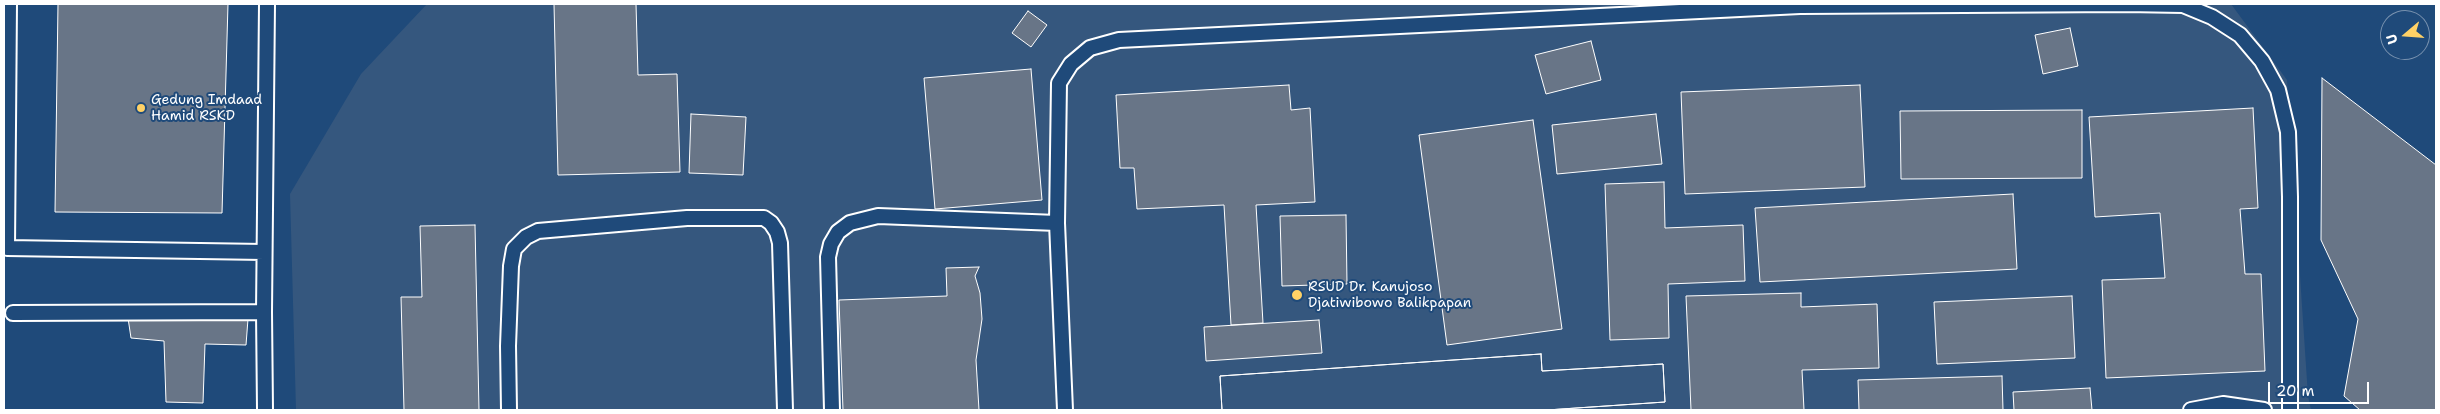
<!DOCTYPE html>
<style>
body{margin:0}
#map{position:relative;width:2440px;height:414px;overflow:hidden;background:#1f4a7a;font-family:"Shantell Sans",sans-serif}
canvas{display:block}
.frame{position:absolute;inset:0;border:5px solid #fff;pointer-events:none}
.north{position:absolute;left:2380px;top:10px;width:50px;height:50px;box-sizing:border-box;background:#1f4a7a;border:1px solid #7992af;border-radius:50%;rotate:252deg;font-size:14px;font-weight:700;line-height:20px;text-align:center;color:#fff}
.north::after{content:'';display:block;margin:auto;width:18px;height:22px;background:#ffd166;clip-path:polygon(50% 0,100% 100%,50% 72%,0 100%)}
.scale{position:absolute;left:2268px;top:382px;width:101px;height:22px;box-sizing:border-box;border:2px solid #fff;border-top:0;padding-left:6px;font-size:15px;line-height:18px;white-space:nowrap;color:#fff;-webkit-text-stroke:4px #1f4a7a;paint-order:stroke}
</style>
<div id="map">
<canvas width="2440" height="414"></canvas>
<div class="frame"></div>
<div class="north">U</div>
<div class="scale">20 m</div>
</div>
<script>
const ctx = document.querySelector('canvas').getContext('2d');
ctx.lineJoin = 'round';
function fill(path, color) { ctx.fillStyle = color; ctx.fill(path, 'evenodd'); }
const shape = rows => new Path2D(rows.map(r => 'M' + r).join(''));
function strokePath(path, color, width, dash) { ctx.strokeStyle = color; ctx.lineWidth = width; ctx.lineCap = dash ? 'butt' : 'round'; ctx.setLineDash(dash || []); ctx.stroke(path); }
function label(font, color, halo, rows, align = 'center') {
  ctx.font = font + ' "Shantell Sans",sans-serif'; ctx.lineWidth = 4; ctx.setLineDash([]); ctx.textBaseline = 'middle'; ctx.strokeStyle = halo; ctx.fillStyle = color; for (const [text, x, y, turn = 0] of rows) {
    ctx.save(); ctx.translate(x, y); ctx.rotate((+turn || 0) * Math.PI / 180); ctx.textAlign = isNaN(turn) ? turn : align; if (halo) ctx.strokeText(text, 0, 0); ctx.fillText(text, 0, 0); ctx.restore();
  }
}
const built = shape([
 [427,4,2231,4,2287,80,2308,396,2311,410,296,410,290,194,361,74]
]);
const building = shape([
 [58,4,228,4,222,213,55,212,58,4],
 [554,4,636,4,638,75,677,74,680,172,558,175,554,4],
 [1028,11,1047,25,1031,47,1012,33,1028,11],
 [2070,28,2078,66,2043,74,2035,35,2070,28],
 [1591,41,1601,80,1546,94,1535,55,1591,41],
 [1031,69,1042,200,935,209,924,78,1031,69],
 [2322,78,2436,165,2436,410,2360,410,2344,396,2358,319,2321,240,2322,78],
 [1289,85,1291,110,1310,108,1315,202,1256,205,1263,323,1231,325,1224,205,1137,209,1134,168,1120,168,1116,95,1289,85],
 [1860,85,1865,187,1685,194,1681,92,1860,85],
 [2253,108,2258,208,2240,209,2245,274,2261,274,2265,371,2106,378,2102,280,2165,278,2160,213,2095,217,2089,117,2253,108],
 [2082,110,2082,178,1901,179,1900,111,2082,110],
 [691,114,746,117,743,175,689,173,691,114],
 [1656,114,1662,164,1557,174,1552,125,1656,114],
 [1533,120,1562,329,1447,345,1419,135,1533,120],
 [1664,182,1665,228,1743,225,1745,281,1668,284,1669,338,1610,340,1605,184,1664,182],
 [2013,194,2017,269,1760,282,1755,208,2013,194],
 [1346,215,1347,284,1282,286,1280,216,1346,215],
 [475,225,479,410,404,410,401,297,422,297,420,226,475,225],
 [979,267,975,276,980,293,982,319,976,360,979,410,843,410,839,300,947,296,946,268,979,267],
 [1801,293,1801,307,1877,304,1879,368,1802,370,1804,410,1691,410,1686,296,1801,293],
 [2072,296,2075,358,1937,364,1934,302,2072,296],
 [128,318,248,319,246,345,205,344,203,403,166,402,164,341,131,338,128,318],
 [1319,320,1322,353,1206,361,1204,327,1319,320],
 [1541,354,1542,371,1663,364,1665,402,1547,410,1222,410,1220,376,1541,354],
 [1541,354,1542,371,1663,364,1665,402,1547,410,1222,410,1220,376,1541,354],
 [2002,376,2003,410,1859,410,1858,380,2002,376],
 [2090,388,2092,410,2014,410,2013,392,2090,388]
]);
const service = shape([
 [9,4,7,248,264,252],
 [13,313,264,312],
 [265,410,264,312,267,4],
 [509,410,508,346,511,266,514,249,526,237,538,231,687,218,764,218,771,223,777,232,780,243,785,410],
 [832,410,828,257,831,244,838,232,850,223,878,216,1057,223],
 [1065,410,1057,223,1059,83,1071,64,1090,48,1119,40,1800,6,2126,4,2183,5,2212,17,2240,35,2262,61,2278,90,2288,132,2290,197,2290,410],
 [2191,410,2223,404,2264,410]
]);
const markers = [
 [141,108,5,"#ffd166"],
 [1297,295,6,"#ffd166"]
];
const poiNames = [
 ["Gedung Imdaad",151,100],
 ["Hamid RSKD",151,116],
 ["RSUD Dr. Kanujoso",1308,287],
 ["Djatiwibowo Balikpapan",1308,303]
];
fill(built, '#35577e');
fill(building, '#687587');
strokePath(building, '#fff', 1);
strokePath(service, '#fff', 18);
strokePath(service, '#1f4a7a', 14);
for (const [x, y, r, color] of markers) { const dot = new Path2D(); dot.arc(x, y, r, 0, 2 * Math.PI); ctx.fillStyle = color; ctx.fill(dot); strokePath(dot, '#1f4a7a', 2); }
label('14px', '#fff', '#1f4a7a', poiNames, 'left');
</script>
